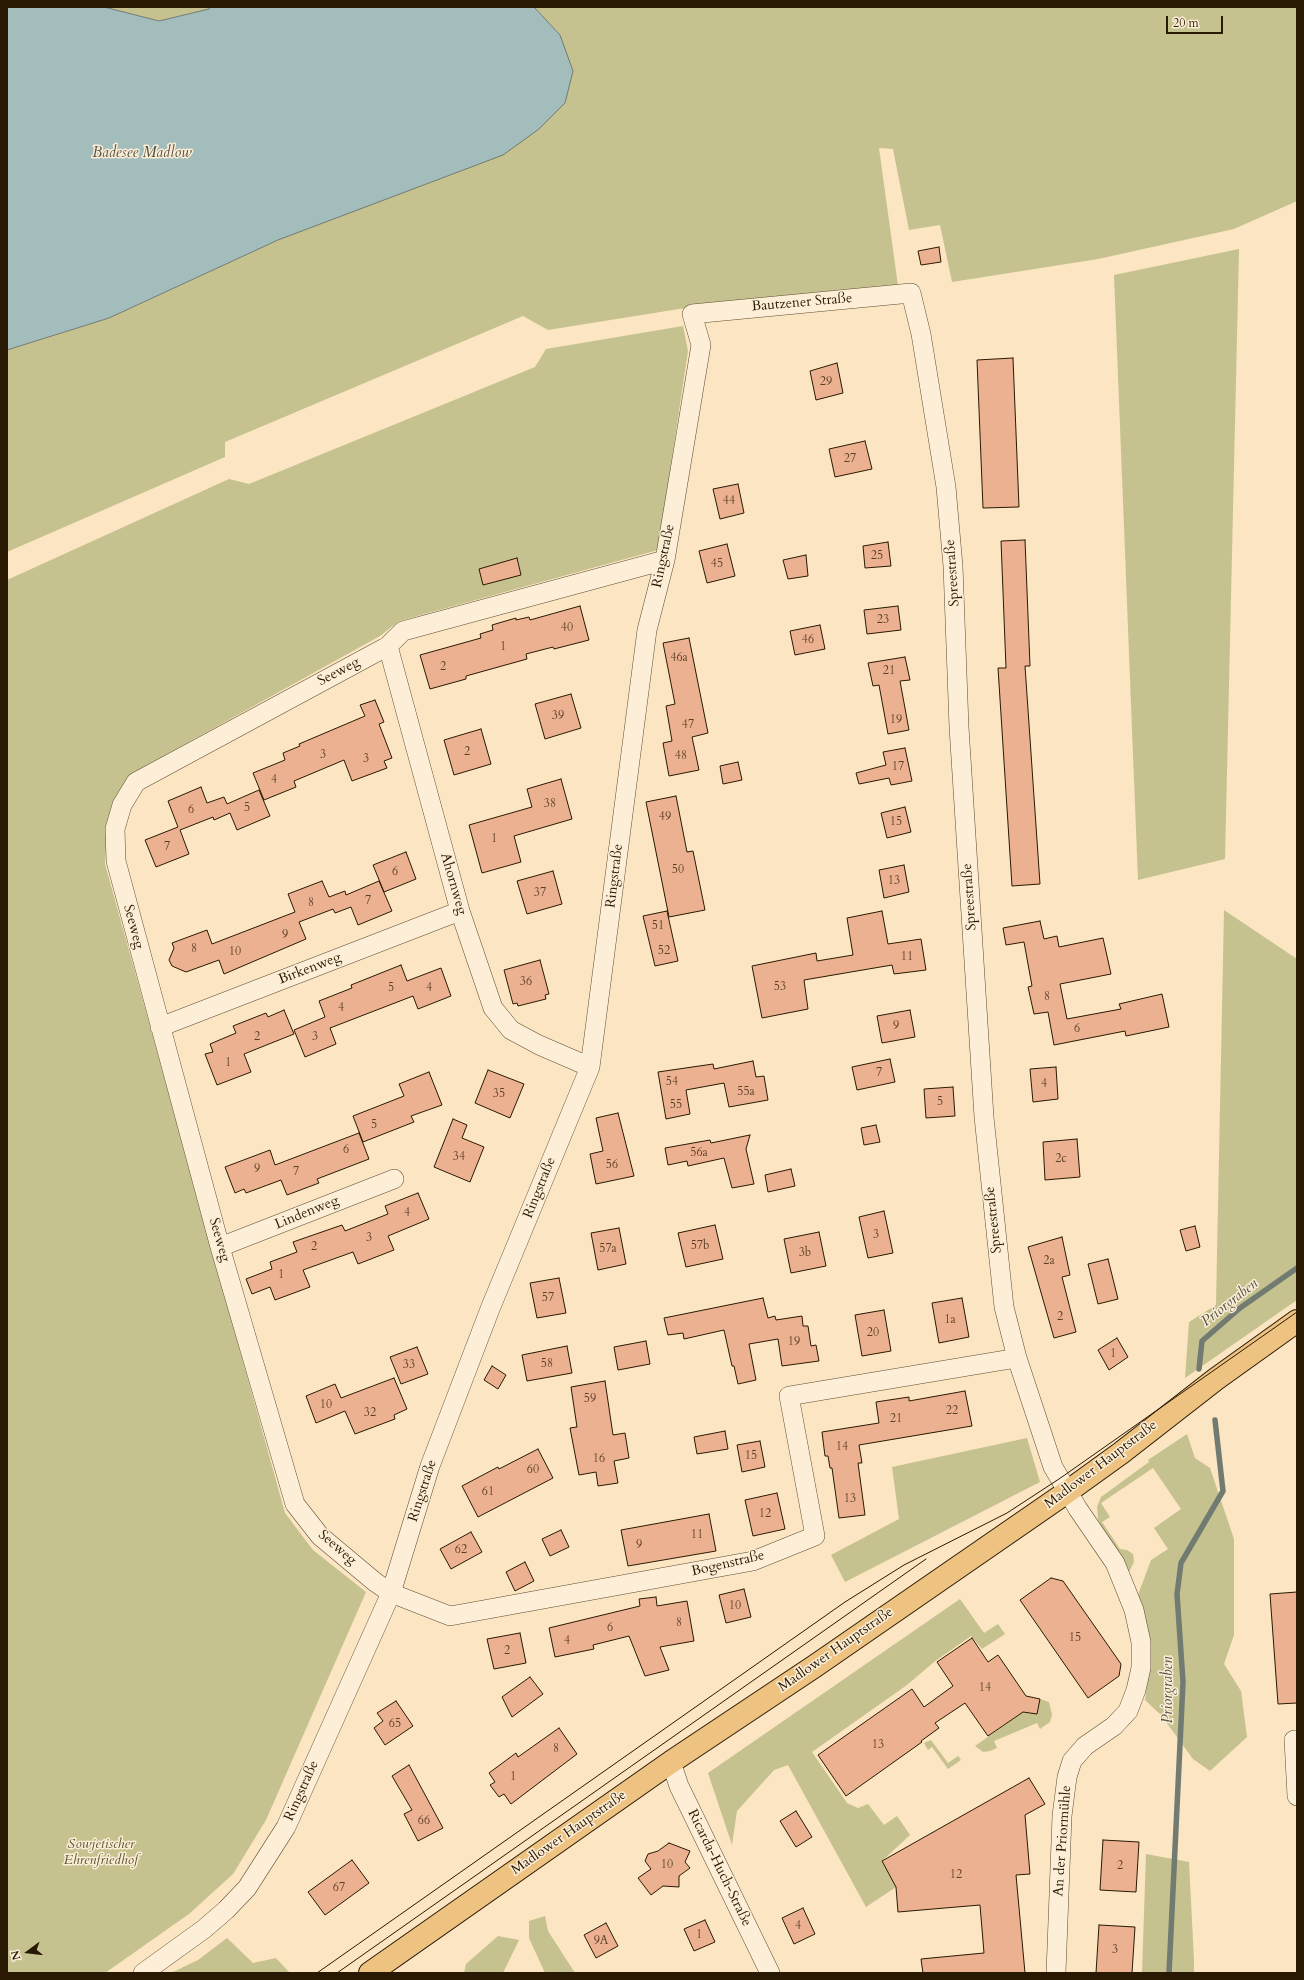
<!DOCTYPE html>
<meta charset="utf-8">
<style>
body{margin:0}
#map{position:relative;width:1304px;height:1980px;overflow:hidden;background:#fbe5c2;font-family:Cardo,serif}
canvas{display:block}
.frame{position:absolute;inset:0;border:8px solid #291902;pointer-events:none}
.north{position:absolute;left:8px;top:1932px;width:40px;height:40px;-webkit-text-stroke:3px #fceed7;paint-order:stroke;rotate:255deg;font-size:11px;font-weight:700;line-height:16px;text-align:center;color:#291902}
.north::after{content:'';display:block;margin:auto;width:14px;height:18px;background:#291902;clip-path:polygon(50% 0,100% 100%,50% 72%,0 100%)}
.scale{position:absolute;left:1166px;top:16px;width:57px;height:18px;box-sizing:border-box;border:2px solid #291902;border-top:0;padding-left:5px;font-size:12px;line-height:14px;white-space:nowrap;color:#291902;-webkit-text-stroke:3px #fceed7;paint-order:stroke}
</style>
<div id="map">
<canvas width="1304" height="1980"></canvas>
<div class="frame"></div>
<div class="north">N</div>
<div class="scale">20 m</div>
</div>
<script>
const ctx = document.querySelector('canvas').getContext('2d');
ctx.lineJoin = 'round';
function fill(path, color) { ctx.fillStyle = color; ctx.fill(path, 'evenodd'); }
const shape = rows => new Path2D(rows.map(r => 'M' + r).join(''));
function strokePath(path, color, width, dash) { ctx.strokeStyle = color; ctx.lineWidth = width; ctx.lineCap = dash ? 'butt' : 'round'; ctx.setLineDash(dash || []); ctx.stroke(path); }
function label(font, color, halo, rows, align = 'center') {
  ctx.font = font + ' Cardo,serif'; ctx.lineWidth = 3; ctx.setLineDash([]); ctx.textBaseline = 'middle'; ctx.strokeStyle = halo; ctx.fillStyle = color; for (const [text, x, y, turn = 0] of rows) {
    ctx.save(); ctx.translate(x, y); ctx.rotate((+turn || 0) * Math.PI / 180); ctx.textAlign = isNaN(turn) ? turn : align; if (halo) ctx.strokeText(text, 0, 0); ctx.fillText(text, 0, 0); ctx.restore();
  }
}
const green = shape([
 [104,7,210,7,209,9,159,21],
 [534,7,1297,7,1297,201,1234,229,1098,259,952,282,940,225,909,230,893,149,879,148,898,286,679,309,548,330,523,316,225,442,225,457,7,552,7,350,109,318,278,240,560,35],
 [1239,249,1225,859,1138,880,1114,275],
 [683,326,688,351,658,550,399,621,380,636,131,774,116,800,107,825,105,864,285,1513,313,1550,366,1592,266,1820,233,1874,189,1914,105,1973,7,1973,7,580,229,479,249,484,535,367,546,349],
 [1224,910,1297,959,1297,1300,1185,1378,1189,1322,1216,1305],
 [1187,1434,1195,1458,1210,1468,1234,1539,1234,1635,1224,1664,1241,1691,1247,1737,1210,1771,1193,1759,1161,1715,1145,1700,1149,1670,1149,1639,1138,1595,1151,1560,1168,1549,1154,1528,1181,1509,1153,1468,1101,1503,1110,1517,1102,1522,1120,1549,1127,1550,1133,1554,1134,1562,1129,1572,1102,1529,1098,1519,1097,1507,1101,1497,1149,1462,1148,1460],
 [1027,1438,1040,1482,845,1582,831,1555,899,1519,892,1467],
 [960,1599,984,1633,998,1624,1005,1634,982,1649,971,1636,934,1662,907,1685,812,1752,847,1803,858,1808,868,1804,884,1825,897,1816,910,1835,882,1861,896,1887,866,1907,788,1765,774,1770,737,1811,732,1845,708,1773],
 [1040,1699,1049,1702,1052,1715,1050,1722,1040,1729,1037,1723,994,1741,997,1748,990,1751,983,1752,975,1746,1023,1712,1037,1714],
 [931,1740,948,1763,958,1756,961,1760,948,1769,932,1747,928,1750,924,1743],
 [1146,1854,1189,1862,1194,1960,1194,1973,1142,1973],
 [545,1916,548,1931,575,1973,545,1973,529,1938,529,1921],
 [498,1936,519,1940,503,1973,464,1973,466,1964],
 [227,1938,253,1963,276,1958,290,1973,171,1973,198,1960]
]);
const water = shape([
 [7,7,104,7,159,21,209,9,210,7,534,7,560,35,573,71,565,103,539,129,503,155,278,240,109,318,7,350,7,7]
]);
const stream = shape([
 [1199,1369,1202,1341,1240,1308,1297,1268],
 [1169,1973,1183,1682,1177,1594,1181,1563,1223,1491,1215,1420]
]);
const building = shape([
 [939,247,941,262,921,265,918,251,939,247],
 [1013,358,1019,507,983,508,977,360,1013,358],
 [837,363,843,393,816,400,810,371,837,363],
 [865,441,872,469,835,477,829,449,865,441],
 [738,484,744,513,720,519,713,489,738,484],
 [1025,540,1030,666,1025,666,1040,884,1012,886,998,668,1006,668,1001,541,1025,540],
 [888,542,891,566,865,568,863,546,888,542],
 [727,544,735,576,707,583,699,551,727,544],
 [806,555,808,576,788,579,783,560,806,555],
 [517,558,521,575,483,585,479,569,517,558],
 [580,606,589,640,554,649,553,647,526,654,527,659,466,676,466,679,430,689,420,655,481,638,480,634,493,630,492,625,516,618,516,620,529,617,530,620,580,606],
 [898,606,901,630,867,634,864,610,898,606],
 [820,625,825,649,795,655,790,631,820,625],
 [689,638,708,733,692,737,699,770,669,776,663,743,672,741,666,706,675,704,663,643,689,638],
 [905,657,910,680,900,681,909,730,888,734,879,685,873,686,868,663,905,657],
 [571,694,581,728,545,739,535,704,571,694],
 [375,700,384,722,379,724,392,758,384,761,387,768,352,781,344,760,294,781,296,787,264,800,253,773,285,760,283,753,300,746,299,744,365,716,360,705,375,700],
 [481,729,491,764,454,775,444,740,481,729],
 [905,748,912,781,891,785,889,778,859,784,856,773,886,765,883,752,905,748],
 [738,762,742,780,723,784,720,766,738,762],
 [561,779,572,819,514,836,521,862,482,873,469,825,532,807,527,789,561,779],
 [201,787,207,803,224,797,227,804,259,790,270,816,237,830,230,813,214,820,213,817,180,830,189,854,156,867,145,840,178,827,168,801,201,787],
 [676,796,687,852,693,851,705,910,669,917,646,802,676,796],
 [905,807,911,832,887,838,881,813,905,807],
 [406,852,416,879,384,892,373,865,406,852],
 [904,865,909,892,884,898,879,870,904,865],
 [553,871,562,904,527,914,517,881,553,871],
 [322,881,329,897,345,891,346,895,379,881,392,911,358,925,351,907,335,913,333,909,299,922,306,939,224,974,219,960,186,972,172,966,169,960,174,948,172,943,207,930,212,944,295,912,288,894,322,881],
 [667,911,678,961,655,966,643,916,667,911],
 [882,911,888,944,921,939,926,970,894,974,892,965,804,980,808,1009,762,1018,752,966,816,953,817,961,853,955,847,918,882,911],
 [1040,921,1044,939,1057,936,1059,947,1103,938,1111,974,1060,984,1067,1019,1121,1009,1119,1004,1162,994,1169,1027,1126,1036,1125,1031,1054,1045,1048,1012,1034,1014,1028,987,1032,986,1024,942,1006,945,1003,928,1040,921],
 [540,960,549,994,545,995,546,999,518,1006,517,1003,513,1004,504,970,540,960],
 [401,965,407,981,441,968,451,996,418,1009,413,996,330,1028,336,1044,305,1057,294,1030,325,1017,319,1001,352,988,351,985,401,965],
 [284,1010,294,1034,244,1054,251,1072,217,1085,205,1054,213,1052,210,1044,236,1033,233,1026,266,1013,268,1017,284,1010],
 [910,1010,915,1037,882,1043,877,1016,910,1010],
 [890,1059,895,1082,857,1090,852,1067,890,1059],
 [753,1061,756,1077,764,1076,768,1100,729,1107,724,1083,686,1090,690,1114,666,1119,658,1072,713,1064,714,1069,753,1061],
 [1056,1067,1058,1099,1033,1102,1030,1069,1056,1067],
 [488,1070,524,1084,510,1118,475,1103,488,1070],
 [429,1072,442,1105,411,1116,414,1122,363,1142,353,1116,404,1096,399,1084,429,1072],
 [953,1087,955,1116,926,1118,924,1089,953,1087],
 [618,1113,634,1176,596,1184,590,1154,603,1151,596,1118,618,1113],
 [453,1119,467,1125,462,1138,484,1147,470,1182,434,1167,453,1119],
 [876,1125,880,1142,864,1145,861,1128,876,1125],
 [359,1133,369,1159,317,1179,319,1183,287,1195,281,1180,246,1193,244,1189,235,1193,225,1167,270,1150,275,1165,359,1133],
 [750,1135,746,1149,754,1184,732,1188,724,1158,688,1166,687,1161,668,1165,665,1148,710,1140,711,1143,750,1135],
 [1077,1139,1080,1177,1045,1180,1043,1142,1077,1139],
 [791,1169,795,1186,768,1192,765,1175,791,1169],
 [418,1193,429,1219,388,1236,394,1250,358,1264,353,1252,303,1270,310,1287,275,1300,270,1287,252,1294,246,1279,272,1269,270,1262,297,1252,293,1242,342,1225,345,1231,388,1214,385,1206,418,1193],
 [884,1211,893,1253,868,1258,859,1217,884,1211],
 [715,1225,723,1259,686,1267,678,1233,715,1225],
 [1195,1226,1200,1247,1186,1251,1180,1230,1195,1226],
 [619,1228,626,1264,598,1270,591,1233,619,1228],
 [819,1232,826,1266,791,1273,784,1239,819,1232],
 [1062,1237,1070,1275,1062,1277,1076,1332,1054,1338,1028,1247,1062,1237],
 [1108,1259,1118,1299,1098,1304,1088,1264,1108,1259],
 [559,1278,566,1313,537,1318,530,1283,559,1278],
 [763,1298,768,1318,775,1316,776,1320,802,1316,803,1326,808,1326,811,1346,816,1345,819,1361,782,1366,778,1339,749,1344,756,1380,738,1384,734,1366,732,1366,724,1330,684,1339,683,1333,668,1335,664,1318,763,1298],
 [962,1298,969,1337,939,1343,932,1303,962,1298],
 [884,1310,891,1351,862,1356,855,1315,884,1310],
 [1117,1338,1128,1357,1109,1370,1098,1350,1117,1338],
 [646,1341,650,1364,618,1370,614,1347,646,1341],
 [567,1346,572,1373,527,1381,522,1355,567,1346],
 [417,1347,428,1374,401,1384,390,1357,417,1347],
 [492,1366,506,1375,498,1389,484,1380,492,1366],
 [394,1378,407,1409,394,1415,395,1419,355,1434,345,1411,316,1423,306,1396,335,1384,341,1398,394,1378],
 [605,1381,613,1435,625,1433,629,1458,614,1461,618,1483,598,1486,596,1472,579,1475,570,1428,577,1427,571,1387,605,1381],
 [965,1391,972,1426,859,1445,862,1463,858,1463,865,1515,839,1518,832,1468,830,1468,828,1456,825,1456,822,1432,879,1423,876,1402,909,1397,909,1401,965,1391],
 [725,1431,728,1449,697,1454,694,1437,725,1431],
 [760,1441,765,1467,742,1472,737,1445,760,1441],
 [538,1449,553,1478,478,1517,462,1486,498,1467,499,1469,538,1449],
 [777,1493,785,1529,753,1536,745,1500,777,1493],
 [709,1514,716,1551,628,1566,621,1530,709,1514],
 [561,1530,569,1547,550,1556,542,1539,561,1530],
 [471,1532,482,1552,451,1569,440,1549,471,1532],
 [525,1562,534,1581,515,1591,506,1572,525,1562],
 [1051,1578,1063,1581,1121,1664,1119,1676,1088,1698,1020,1600,1051,1578],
 [744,1589,751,1617,726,1623,719,1595,744,1589],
 [1297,1592,1297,1703,1278,1704,1270,1594,1297,1592],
 [656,1597,657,1606,687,1601,694,1641,660,1647,669,1670,645,1676,629,1636,593,1645,594,1649,555,1657,549,1628,640,1606,639,1599,656,1597],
 [520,1633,526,1663,494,1669,487,1639,520,1633],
 [972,1638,988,1662,998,1655,1026,1696,1040,1699,1037,1714,1023,1712,988,1736,965,1703,935,1723,939,1728,921,1741,922,1742,846,1796,818,1755,912,1689,924,1707,953,1686,937,1662,972,1638],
 [530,1677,543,1694,512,1717,502,1697,530,1677],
 [396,1701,413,1726,385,1745,374,1728,383,1721,377,1713,396,1701],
 [559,1728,577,1754,511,1804,504,1794,499,1797,490,1785,495,1782,489,1773,516,1753,518,1757,559,1728],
 [409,1765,443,1828,418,1841,404,1814,412,1810,392,1776,409,1765],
 [1029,1778,1045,1804,1025,1815,1030,1874,1016,1875,1025,1973,923,1973,921,1959,984,1953,980,1905,898,1912,896,1887,882,1861,1029,1778],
 [796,1811,812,1837,796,1847,780,1821,796,1811],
 [1103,1840,1139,1842,1136,1892,1100,1890,1103,1840],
 [669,1843,690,1851,685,1862,690,1868,679,1876,679,1887,663,1886,651,1895,638,1878,651,1869,645,1861,648,1854,658,1851,669,1843],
 [352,1860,369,1883,325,1915,308,1892,352,1860],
 [803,1908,815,1934,794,1944,782,1918,803,1908],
 [705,1920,715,1942,694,1951,684,1929,705,1920],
 [606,1923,618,1946,596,1958,584,1935,606,1923],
 [1099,1925,1135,1927,1132,1973,1096,1973,1099,1925]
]);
const minor = shape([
 [665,560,403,631,388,646,136,782,122,805,115,829,116,861,220,1247,295,1504,320,1536,375,1582,391,1593,450,1616,753,1561,815,1536,789,1396,1017,1358],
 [388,646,460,911,493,1008,511,1030,539,1045,590,1067],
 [160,1027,460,911],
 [220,1247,394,1179],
 [1294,1740,1297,1796],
 [671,1762,679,1786,770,1973],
 [143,1973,204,1929,226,1910,247,1888,286,1827,391,1593,430,1466,490,1309,590,1067,647,630,665,560,701,345,692,314,911,293,921,334,946,487,953,566,959,727,984,1117,1004,1307,1017,1358,1053,1467,1078,1509,1115,1563,1134,1610,1141,1642,1141,1668,1136,1690,1128,1711,1114,1726,1085,1746,1072,1761,1067,1777,1062,1816,1056,1973]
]);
const primary = shape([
 [370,1973,671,1762,815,1666,1067,1492,1121,1453,1216,1379,1297,1321]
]);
const tram = shape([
 [317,1973,845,1602,904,1565,1007,1513,1059,1479,1297,1312],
 [337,1973,926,1559]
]);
const numberNames = [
 ["29",826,382],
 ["27",850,459],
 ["44",729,501],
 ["25",877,556],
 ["45",717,564],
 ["23",883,620],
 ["40",567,628],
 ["46",808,640],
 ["1",503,647],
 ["46a",679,658],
 ["2",443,667],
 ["21",889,671],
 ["39",558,716],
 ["19",896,720],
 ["47",688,725],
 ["2",467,752],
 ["3",323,755],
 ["48",681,756],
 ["3",366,759],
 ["17",898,767],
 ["4",274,780],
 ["38",550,804],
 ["5",247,808],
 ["6",191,810],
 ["49",665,817],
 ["15",896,822],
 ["1",494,839],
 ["7",167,847],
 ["50",678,870],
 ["6",395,872],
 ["13",894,881],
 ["37",540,893],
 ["7",368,901],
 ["8",311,903],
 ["51",658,926],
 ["9",285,935],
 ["8",194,949],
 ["52",664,951],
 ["10",235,952],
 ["11",907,957],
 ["36",526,982],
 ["53",780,987],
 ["5",391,988],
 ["4",429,988],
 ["8",1047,997],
 ["4",341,1008],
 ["9",896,1026],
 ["6",1077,1029],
 ["2",257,1037],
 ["3",315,1037],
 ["1",228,1063],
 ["7",879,1073],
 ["54",672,1082],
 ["4",1044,1084],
 ["55a",746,1092],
 ["35",499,1094],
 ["5",940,1102],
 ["55",676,1105],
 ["5",374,1125],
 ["6",346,1150],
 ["56a",699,1153],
 ["34",459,1157],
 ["2c",1061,1159],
 ["56",612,1165],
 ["9",257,1169],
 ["7",296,1172],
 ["4",407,1213],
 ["3",876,1235],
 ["3",369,1238],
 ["57b",700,1246],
 ["2",314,1247],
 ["57a",608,1249],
 ["3b",805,1253],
 ["2a",1049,1261],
 ["1",281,1275],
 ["57",548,1298],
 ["2",1060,1317],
 ["1a",950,1320],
 ["20",873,1333],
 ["19",794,1342],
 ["1",1113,1354],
 ["58",547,1364],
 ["33",409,1365],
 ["59",590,1399],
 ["10",326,1405],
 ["22",952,1411],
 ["32",370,1413],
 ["21",896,1419],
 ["14",842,1447],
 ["15",751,1456],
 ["16",599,1459],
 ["60",533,1470],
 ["61",488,1492],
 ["13",850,1499],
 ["12",765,1514],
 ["11",697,1535],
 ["9",639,1545],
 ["62",461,1550],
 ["10",735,1606],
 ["8",679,1623],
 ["6",610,1628],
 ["15",1075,1638],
 ["4",567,1641],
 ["2",507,1651],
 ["14",985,1688],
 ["65",395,1724],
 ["13",878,1745],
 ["8",556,1749],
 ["1",513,1777],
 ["66",424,1821],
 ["10",667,1865],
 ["2",1120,1866],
 ["12",956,1875],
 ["67",339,1888],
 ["4",798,1926],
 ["1",699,1935],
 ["9A",601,1941],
 ["3",1115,1950]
];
const streetNames = [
 ["Bautzener Straße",802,303,-5],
 ["Ringstraße",664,556,-78],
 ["Spreestraße",953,573,-94],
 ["Seeweg",339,672,-28],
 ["Ringstraße",615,876,-83],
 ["Ahornweg",453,884,74],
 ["Spreestraße",970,897,-94],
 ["Seeweg",133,927,75],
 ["Birkenweg",310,969,-21],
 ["Ringstraße",540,1188,-68],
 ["Lindenweg",307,1213,-22],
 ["Spreestraße",994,1220,-96],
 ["Seeweg",219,1240,74],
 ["Madlower Hauptstraße",1101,1465,-37],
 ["Ringstraße",423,1491,-72],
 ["Seeweg",337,1548,41],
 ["Bogenstraße",728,1564,-13],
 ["Madlower Hauptstraße",836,1650,-35],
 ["Ringstraße",302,1791,-66],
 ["Madlower Hauptstraße",569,1833,-35],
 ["An der Priormühle",1063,1841,-86],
 ["Ricarda-Huch-Straße",719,1868,64]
];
const parkNames = [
 ["Sowjetischer",101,1845],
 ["Ehrenfriedhof",101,1861]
];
const waterNames = [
 ["Badesee Madlow",142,154],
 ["Priorgraben",1230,1303,-38],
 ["Priorgraben",1169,1690,-90]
];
fill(green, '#c5c28f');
fill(water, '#a2bdbc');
strokePath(water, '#727b72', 1);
strokePath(stream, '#727b72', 5.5);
fill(building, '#ecb191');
strokePath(building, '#291902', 1);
strokePath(minor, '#5e4c32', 20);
strokePath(primary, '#291902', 24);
strokePath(minor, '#fceed7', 19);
strokePath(primary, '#eec281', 22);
strokePath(tram, '#291902', 1);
label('12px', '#5a3f26', null, numberNames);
label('14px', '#291902', '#fceed7', streetNames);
label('italic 14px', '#605433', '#fceed7', parkNames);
label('italic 15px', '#535243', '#fceed7', waterNames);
</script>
